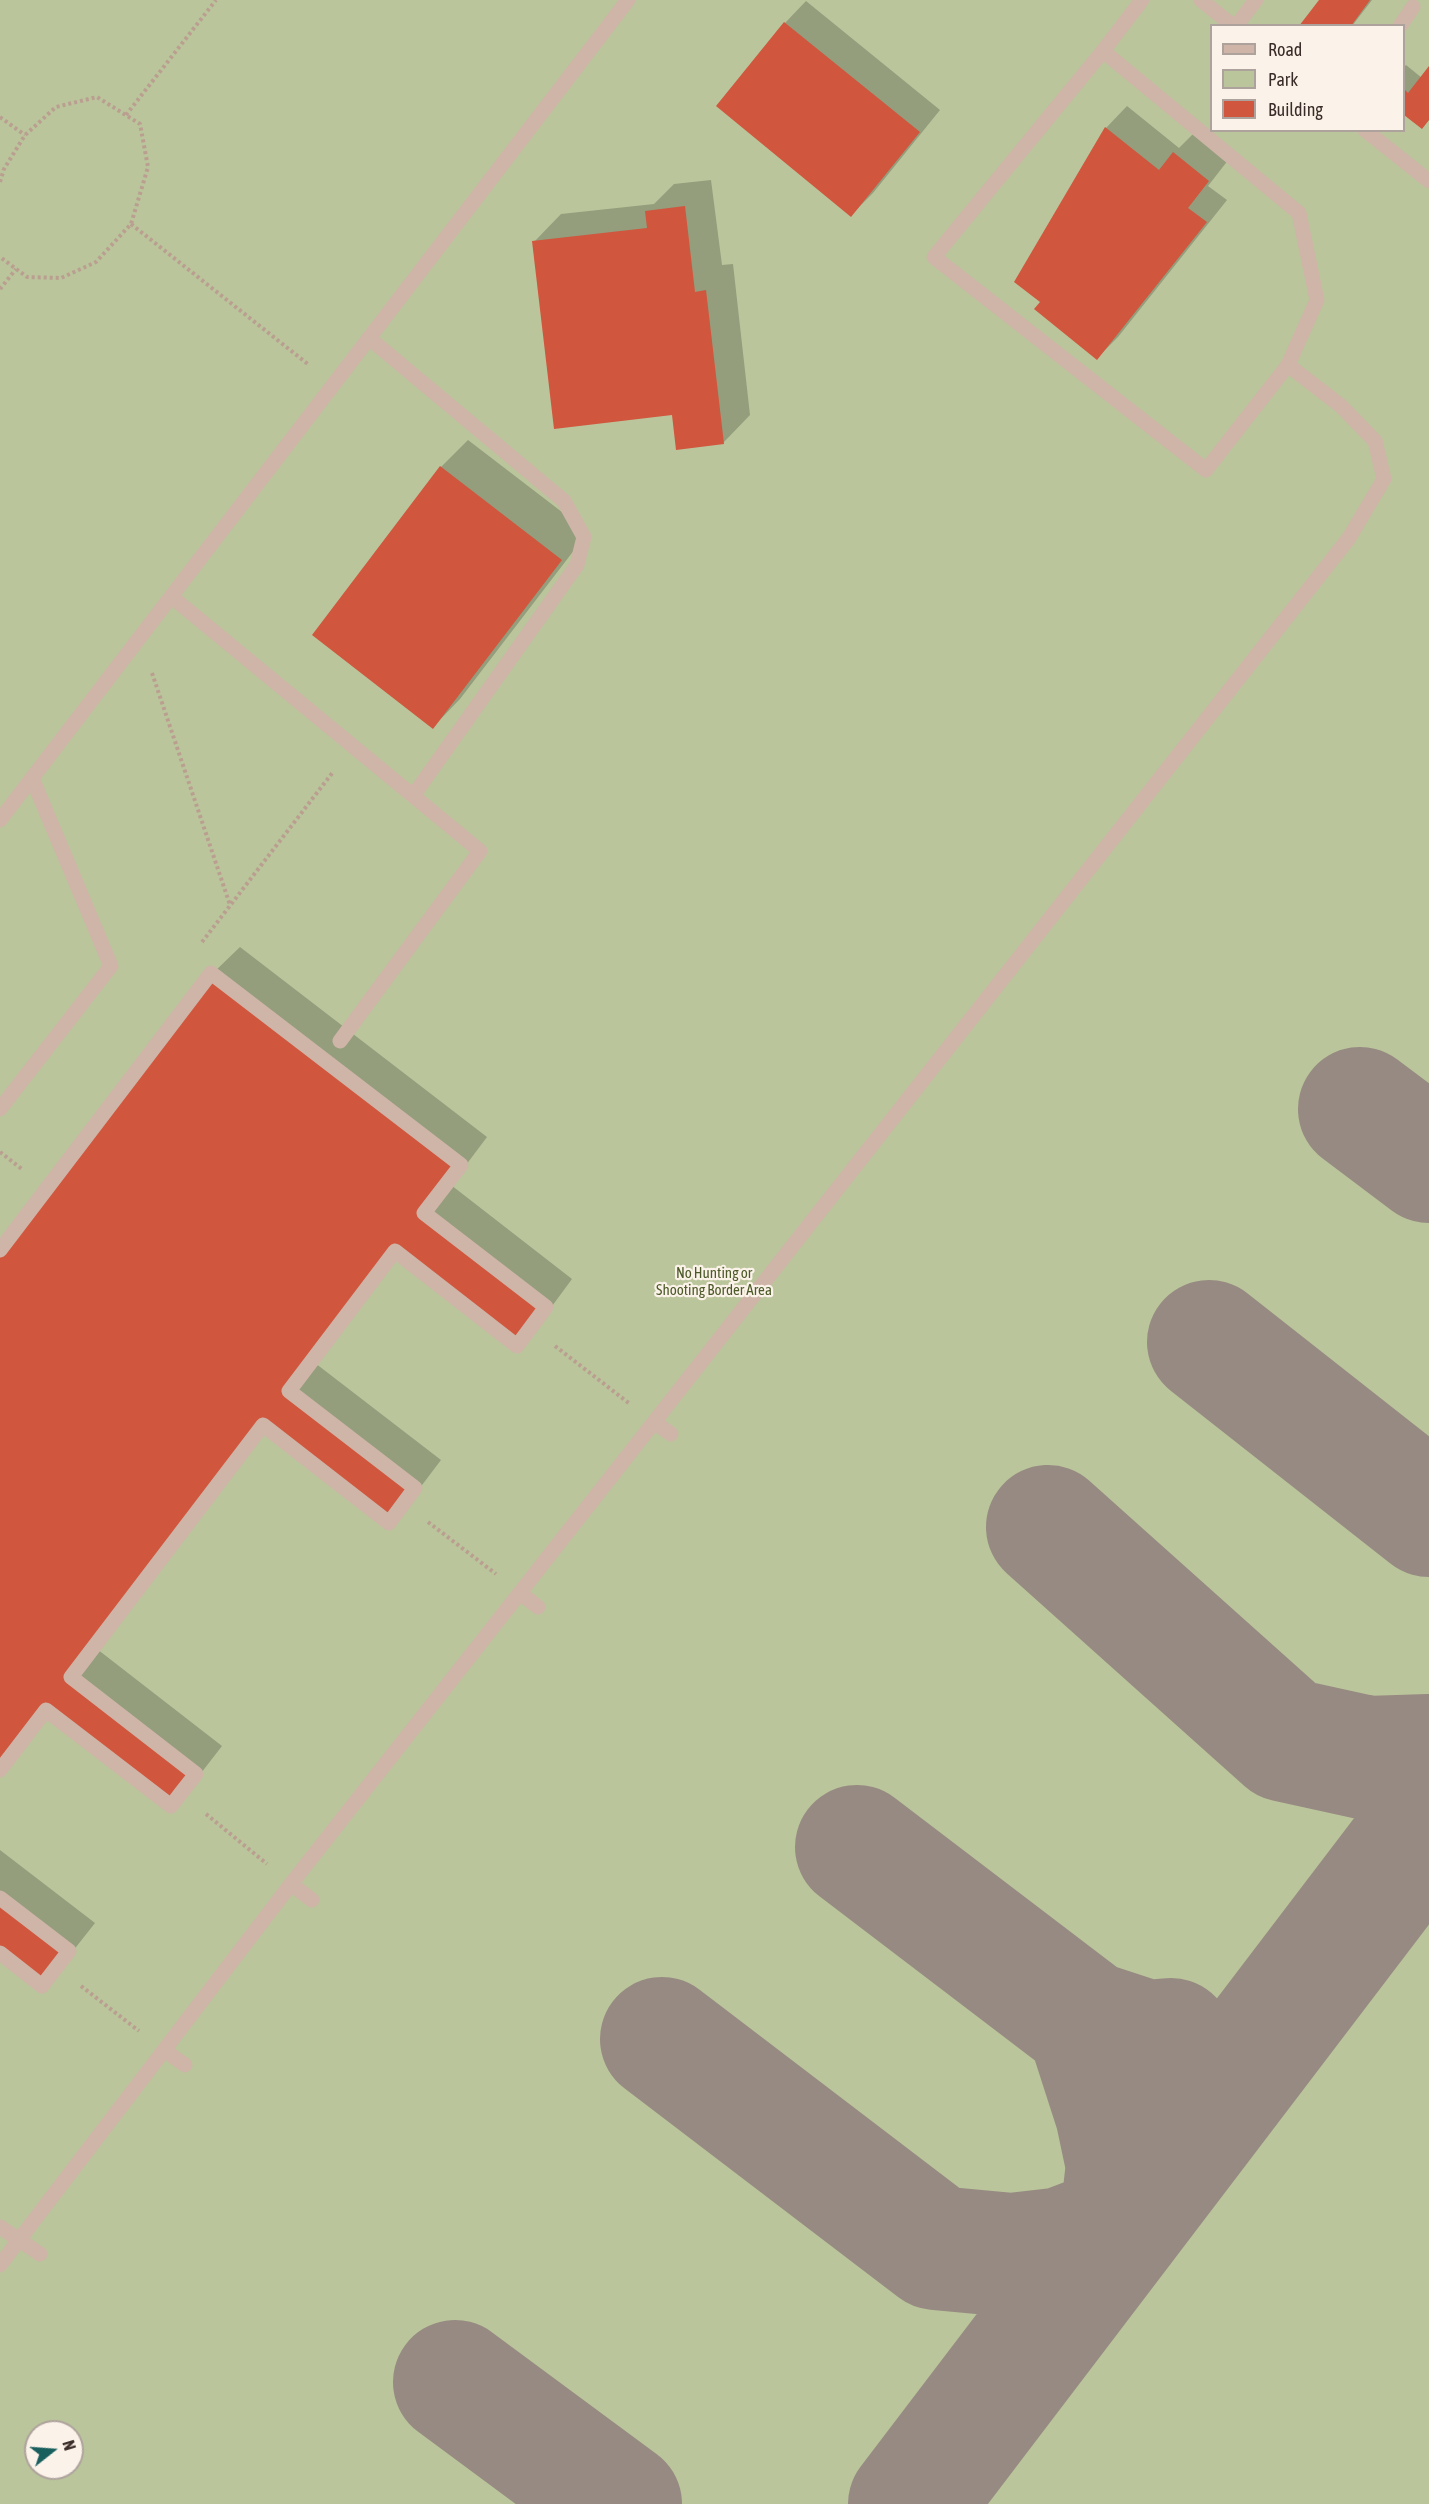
<!DOCTYPE html>
<style>
body{margin:0}
#map{position:relative;width:1429px;height:2504px;overflow:hidden;background:#f4e7dc;font-family:"Asap Condensed",sans-serif}
canvas{display:block}
.legend{position:absolute;left:1210px;top:24px;width:195px;height:108px;box-sizing:border-box;background:#fbf2e9;border:2px solid #aea39c;margin:0;padding:8px 10px;list-style:none;font-size:18px;color:#3a2c28}
.legend li{display:flex;align-items:center;gap:12px;height:30px}
.legend b{width:30px;border:2px solid #aea39c}
.north{position:absolute;left:24px;top:2420px;width:60px;height:60px;box-sizing:border-box;background:#fbf2e9;border:2px solid #aea39c;border-radius:50%;rotate:73deg;font-size:16px;font-weight:700;line-height:24px;text-align:center;color:#3a2c28}
.north::after{content:'';display:block;margin:auto;width:21px;height:27px;background:#195f5e;clip-path:polygon(50% 0,100% 100%,50% 72%,0 100%)}
</style>
<div id="map">
<canvas width="1429" height="2504"></canvas>
<ul class="legend">
<li><b style="height:8px;background:#ceb5a7"></b>Road</li>
<li><b style="height:16px;background:#bac59b"></b>Park</li>
<li><b style="height:16px;background:#d0563e"></b>Building</li>
</ul>
<div class="north">N</div>
</div>
<script>
const ctx = document.querySelector('canvas').getContext('2d');
ctx.lineJoin = 'round';
function fill(path, color) { ctx.fillStyle = color; ctx.fill(path, 'evenodd'); }
const shape = rows => new Path2D(rows.map(r => 'M' + r).join(''));
function strokePath(path, color, width, dash) { ctx.strokeStyle = color; ctx.lineWidth = width; ctx.lineCap = dash ? 'butt' : 'round'; ctx.setLineDash(dash || []); ctx.stroke(path); }
function label(font, color, halo, rows, align = 'center') {
  ctx.font = font + ' "Asap Condensed",sans-serif'; ctx.lineWidth = 4.5; ctx.setLineDash([]); ctx.textBaseline = 'middle'; ctx.strokeStyle = halo; ctx.fillStyle = color; for (const [text, x, y, turn = 0] of rows) {
    ctx.save(); ctx.translate(x, y); ctx.rotate((+turn || 0) * Math.PI / 180); ctx.textAlign = isNaN(turn) ? turn : align; if (halo) ctx.strokeText(text, 0, 0); ctx.fillText(text, 0, 0); ctx.restore();
  }
}
const green = shape([
 [0,0,1429,0,1429,2504,0,2504],
 [1212,26,1404,26,1404,130,1212,130],
 [36,2432,72,2432,72,2468,36,2468]
]);
const shadow = shape([
 [1321,0,1372,0,1352,26,1301,26],
 [806,1,940,110,873,193,851,215,718,106,785,23],
 [1406,65,1422,78,1429,68,1429,120,1422,127,1404,113,1404,67],
 [1127,106,1179,148,1195,132,1229,159,1208,186,1227,200,1118,337,1097,358,1042,301,1016,281,1106,128],
 [711,180,722,265,733,264,750,415,723,443,674,414,534,242,561,214,654,204,674,184],
 [468,440,588,532,460,699,433,727,441,467],
 [240,947,487,1137,451,1185,572,1279,544,1317,399,1253,315,1363,441,1460,416,1493,267,1426,97,1649,222,1746,198,1777,50,1711,212,974],
 [0,1850,95,1923,69,1956,0,1951]
]);
const taxiway = shape([
 [1360,1109,1429,1161],
 [1209,1342,1429,1515],
 [1048,1527,1286,1740,1368,1758,1429,1756],
 [857,1847,1088,2023,1146,2042,1171,2040],
 [662,2039,936,2248,1011,2255,1063,2249,1121,2227,1128,2165,1117,2113,1088,2023],
 [455,2382,620,2504],
 [910,2504,1429,1822]
]);
const building = shape([
 [1319,0,1370,0,1351,26,1299,26],
 [784,22,920,132,851,217,716,106],
 [1429,66,1429,120,1422,129,1404,115,1404,89,1408,93],
 [1105,127,1159,170,1173,152,1209,181,1188,208,1207,222,1097,360,1034,309,1040,302,1014,282],
 [685,206,695,292,706,290,724,444,676,450,672,415,554,429,532,241,647,228,645,211],
 [440,466,562,560,433,729,312,635],
 [211,973,461,1165,424,1213,546,1307,517,1346,395,1251,289,1391,415,1488,389,1523,263,1425,71,1677,196,1774,171,1806,46,1710,0,1770,0,1250],
 [0,1898,69,1951,42,1986,0,1953]
]);
const path = shape([
 [126,115,216,0],
 [0,117,25,135],
 [0,182,4,169,25,135,56,107,97,97,140,124,148,167,131,224,96,262,61,278,27,277,0,257],
 [131,224,309,365],
 [0,289,16,269],
 [152,673,230,905],
 [202,942,333,772],
 [0,1152,23,1170],
 [555,1346,630,1404],
 [428,1522,496,1574],
 [206,1814,267,1864],
 [81,1986,139,2031]
]);
const minor = shape([
 [1201,0,1233,26],
 [1236,26,1256,0],
 [1400,26,1413,7],
 [1103,51,934,257,1206,470,1288,365],
 [1365,130,1429,181],
 [369,338,564,501,584,537,577,565,413,796],
 [172,597,480,851,340,1041],
 [0,820,628,0],
 [0,1109,111,966,32,778],
 [0,1250,211,973,461,1165,424,1213,546,1307,517,1346,395,1251,289,1391,415,1488,389,1523,263,1425,71,1677,196,1774,181,1793,171,1806,46,1710,0,1770],
 [654,1422,671,1434],
 [520,1593,538,1607],
 [291,1884,312,1900],
 [0,1898,69,1951,42,1986,0,1953],
 [164,2050,185,2065],
 [0,2227,40,2254],
 [0,2265,291,1884,1349,538,1384,479,1375,441,1341,406,1288,365,1317,300,1299,213,1103,51,1142,0]
]);
const parkNames = [
 ["No Hunting or",714,1273],
 ["Shooting Border Area",714,1290]
];
fill(green, '#bac59b');
fill(shadow, '#0003');
strokePath(taxiway, '#978a82', 124);
fill(building, '#d0563e');
strokePath(path, '#ba9f91', 4, [3, 3]);
strokePath(minor, '#ceb5a7', 15);
label('15px', '#4c5a29', '#fbf2e9', parkNames);
</script>
